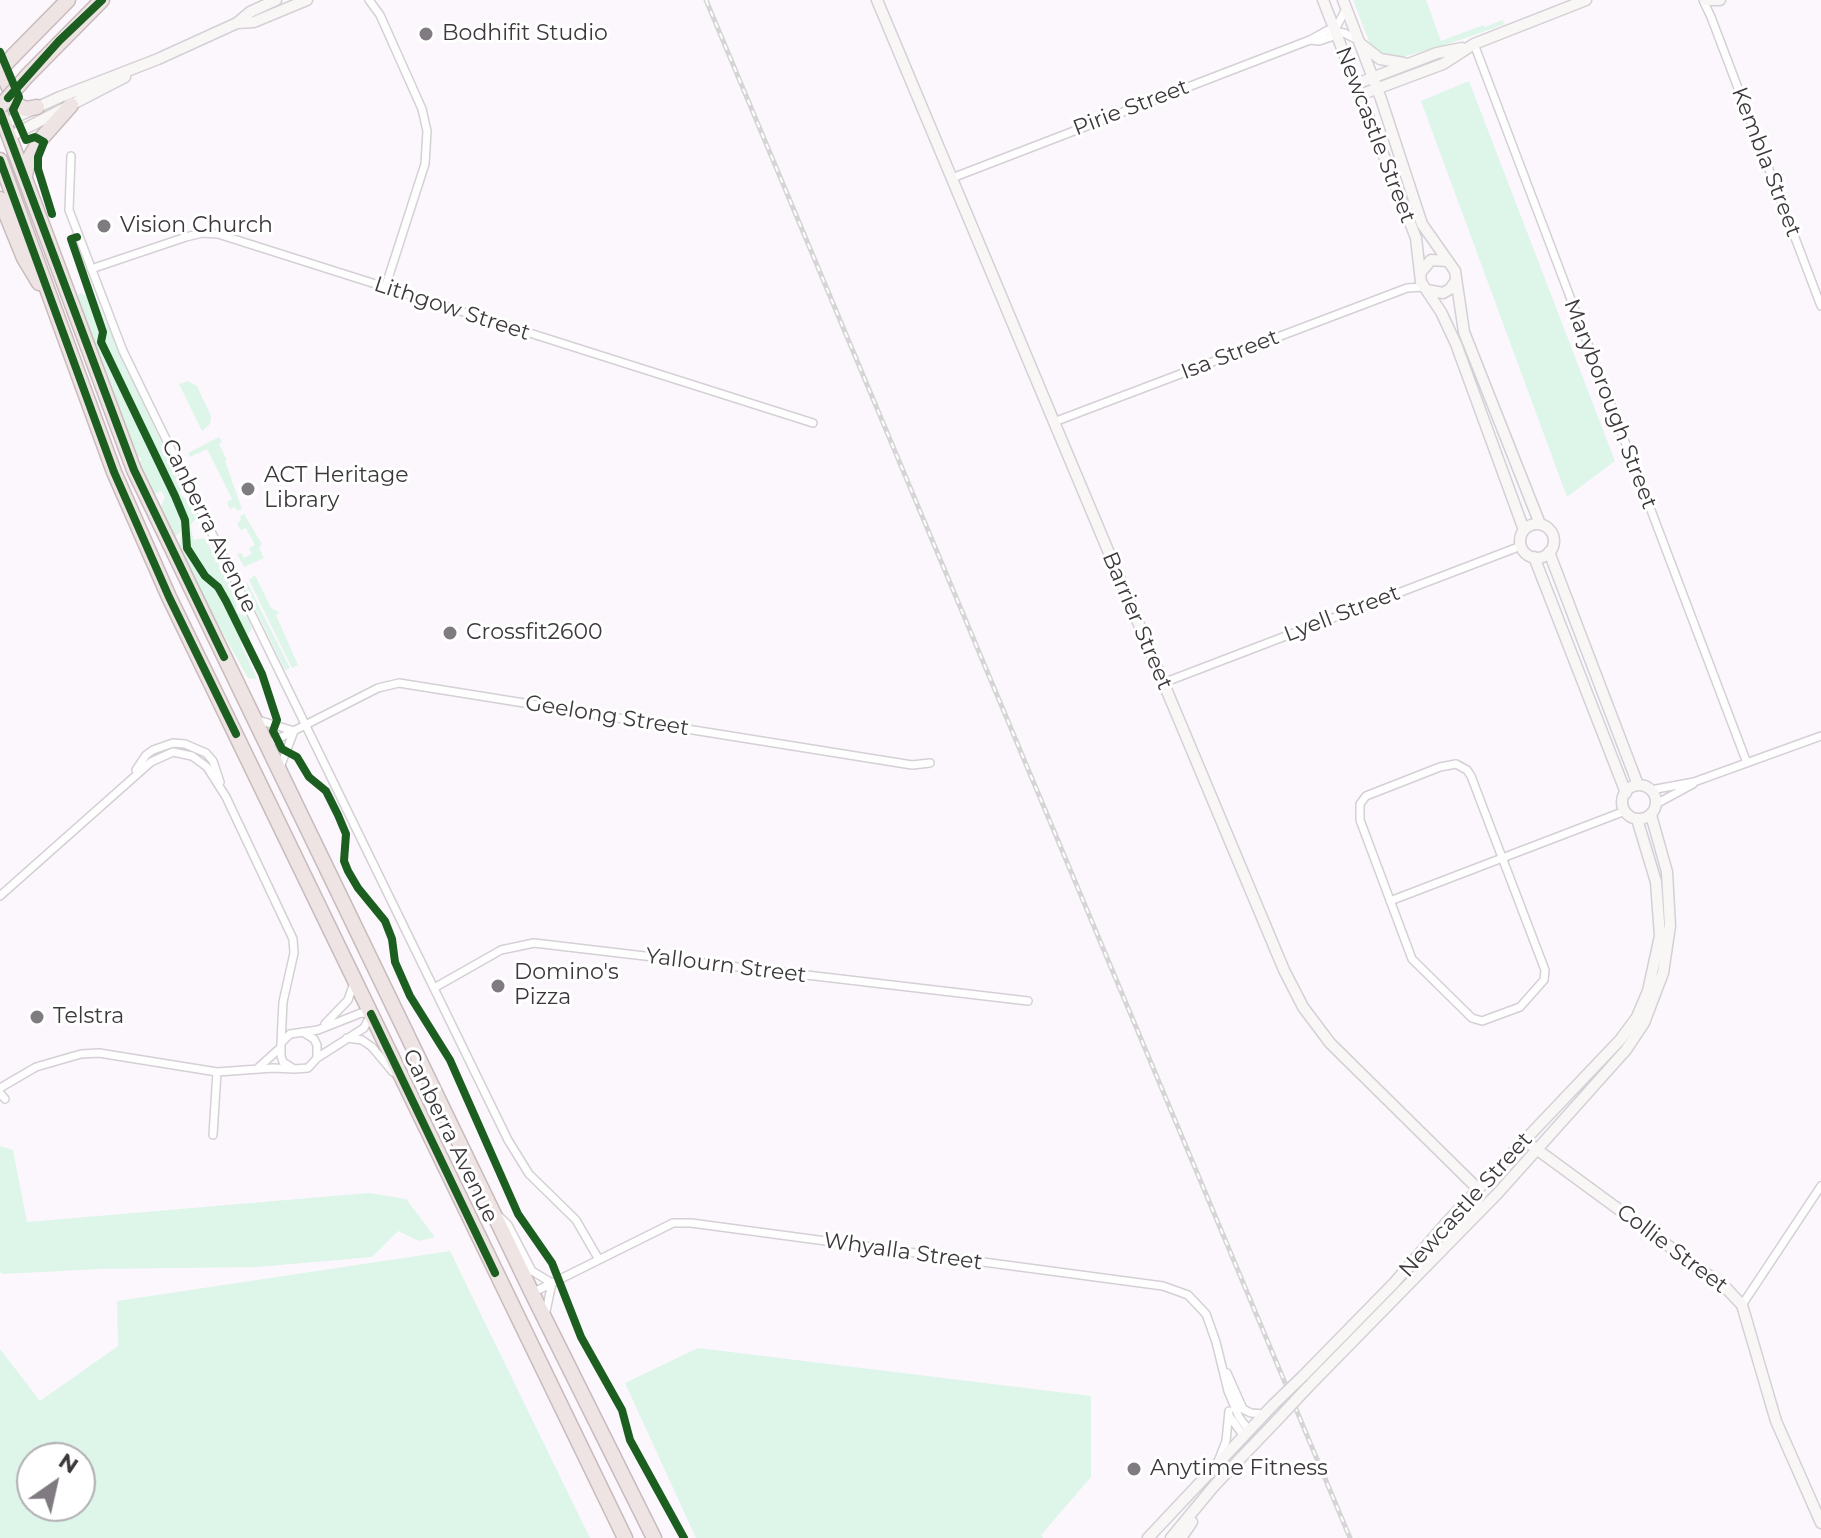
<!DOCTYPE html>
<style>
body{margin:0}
#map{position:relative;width:1821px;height:1538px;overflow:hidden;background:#fcf7fd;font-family:Montserrat,sans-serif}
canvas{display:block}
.north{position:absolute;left:16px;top:1442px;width:80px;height:80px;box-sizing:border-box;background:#fff;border:2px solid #b1afb1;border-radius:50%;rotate:34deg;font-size:22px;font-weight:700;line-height:32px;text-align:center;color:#3c383c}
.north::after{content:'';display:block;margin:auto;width:28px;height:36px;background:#7f7b80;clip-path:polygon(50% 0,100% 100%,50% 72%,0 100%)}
</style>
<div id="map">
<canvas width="1821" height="1538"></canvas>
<div class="north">N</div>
</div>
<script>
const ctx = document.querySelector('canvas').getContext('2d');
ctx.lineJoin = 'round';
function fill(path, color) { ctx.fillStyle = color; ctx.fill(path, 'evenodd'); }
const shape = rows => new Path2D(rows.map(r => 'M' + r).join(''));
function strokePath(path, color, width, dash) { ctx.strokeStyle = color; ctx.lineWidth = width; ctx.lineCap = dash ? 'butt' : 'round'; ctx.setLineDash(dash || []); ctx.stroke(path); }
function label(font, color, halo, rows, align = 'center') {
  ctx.font = font + ' Montserrat,sans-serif'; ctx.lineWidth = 6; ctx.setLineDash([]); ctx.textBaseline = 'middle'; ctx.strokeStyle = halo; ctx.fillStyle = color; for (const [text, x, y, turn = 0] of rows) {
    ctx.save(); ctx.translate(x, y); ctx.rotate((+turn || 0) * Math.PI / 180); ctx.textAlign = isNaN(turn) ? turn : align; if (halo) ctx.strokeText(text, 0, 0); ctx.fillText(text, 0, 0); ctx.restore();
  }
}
const green = shape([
 [1353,0,1426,0,1441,41,1483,25,1485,27,1502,20,1505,24,1446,45,1402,57,1389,58,1377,53,1370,44],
 [1469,81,1615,461,1567,497,1421,101],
 [80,293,96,300,183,489,179,493,191,504,198,516,190,526,194,540,205,538,235,594,237,613,248,617,252,629,241,644,257,679,248,678,179,555,181,532,173,538,161,506,165,497,161,491,153,495,137,468,142,459,133,453,108,376,76,298],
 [188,381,197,386,211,416,210,424,202,431,179,384],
 [219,437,222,442,219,444,227,460,225,461,242,509,237,511,235,507,230,509,227,502,232,499,207,449,190,457,188,453],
 [244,514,262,544,259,548,264,558,244,567,237,554,241,553,244,558,252,554,249,548,255,545,246,528,240,530,237,523,241,520,240,516],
 [255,575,271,608,280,613,276,615,298,665,292,668,249,580],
 [247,582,290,668,285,670,246,590],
 [0,1146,13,1150,27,1222,369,1193,406,1199,435,1237,419,1241,398,1231,372,1257,257,1267,100,1269,3,1274,0,1272],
 [450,1251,590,1538,0,1538,0,1349,40,1401,118,1346,117,1301],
 [80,1458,80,1506,32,1506,32,1458],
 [698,1348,1091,1396,1091,1477,1041,1535,1043,1538,696,1538,625,1383]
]);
const street = shape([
 [369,0,380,15,422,109,427,131,425,164,385,288],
 [1703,0,1711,17,1821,306],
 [1310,40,1319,41,1331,37,1346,9],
 [1474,44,1747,763],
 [71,156,69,210,123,351,508,1140,529,1174,576,1220,598,1258],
 [952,178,1310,40,1328,30,1344,33,1358,40],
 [91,269,186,237,202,233,218,234,813,423],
 [1054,422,1407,288,1424,287],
 [1163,683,1521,546],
 [258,720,294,731],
 [266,745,378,688,399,683,912,765,930,763],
 [1456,764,1467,770,1471,776,1545,970,1544,980,1520,1007,1482,1021,1472,1018,1412,959,1360,820,1360,804,1366,796,1440,767,1456,764],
 [136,770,146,755,153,750,173,743,185,744,206,753,213,761,220,782],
 [279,770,294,731],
 [1651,790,1694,782,1821,736],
 [1656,804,1693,784],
 [0,896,151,762,173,752,192,756,207,767,226,797,293,939,294,953,283,1002,281,1043],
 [1390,901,1625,811],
 [434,988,501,950,534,943,1028,1001],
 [325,1024,348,1000,354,983],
 [303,1032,314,1039,317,1045,317,1058,308,1068,294,1069,283,1062,281,1056,281,1043,290,1034,318,1030,361,1013,371,1014,364,1028,317,1058],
 [347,1038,362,1040,372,1047,393,1072],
 [259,1067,279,1049],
 [0,1088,36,1067,81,1054,99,1053,217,1072,273,1068,294,1069],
 [0,1093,5,1099],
 [213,1135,217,1072],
 [500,1217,508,1225,532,1271,552,1283],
 [532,1293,673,1223,691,1223,1163,1286,1188,1295,1206,1314,1216,1342,1228,1391,1239,1417,1248,1429],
 [1742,1305,1821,1186],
 [545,1316,552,1283],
 [1227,1373,1243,1409,1251,1413,1264,1414],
 [1230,1417,1243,1435],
 [1219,1459,1226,1441,1229,1411]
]);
const secondary = shape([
 [877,0,1284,970,1303,1007,1330,1043,1478,1189],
 [1323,0,1416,238,1421,282,1441,312,1456,344,1524,530],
 [1343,0,1381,99,1422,224,1455,271,1464,332,1540,524],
 [1705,0,1720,0],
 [237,23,254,22,307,0],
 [1361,44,1380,59,1404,63],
 [1356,84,1437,53,1462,48],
 [1360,95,1443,64,1474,44,1586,0],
 [5,125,16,117,60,97,158,59,237,23,250,12,276,0],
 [9,137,125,77],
 [1421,272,1431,260,1447,261],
 [1427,290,1443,293,1450,289,1455,282],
 '1520 541a17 17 0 1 1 34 0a17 17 0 1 1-34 0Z',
 [1549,552,1638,785],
 [1534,557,1626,793],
 '1622 802a17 17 0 1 1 34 0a17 17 0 1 1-34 0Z',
 [1524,1140,1726,1288,1742,1305,1776,1421,1821,1523],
 [1460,1225,1477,1202,1478,1189],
 [1303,1376,1394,1283,1447,1222,1620,1040,1637,1017,1648,991,1660,936,1656,882,1637,819],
 [1308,1387,1498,1193,1626,1050,1644,1023,1663,973,1670,926,1667,872,1651,815],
 [1148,1538,1273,1405],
 [1171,1538,1214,1486,1279,1418],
 [1181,1538,1192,1522]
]);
const highway = shape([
 [13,56,68,0],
 [0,68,17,105,26,109,37,107],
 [27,76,102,0],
 [0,112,134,470,532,1293,654,1538],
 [0,160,114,472,169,597,625,1538],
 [25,176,28,161,40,140,71,105],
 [0,199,24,258,39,283]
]);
const rail = shape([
 [706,0,1350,1538]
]);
const secondaryBridge = shape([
 [1273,1405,1303,1376],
 [1279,1418,1308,1387]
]);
const highwayBridge = shape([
 [0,70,13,56],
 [0,107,27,76]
]);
const cycleway = shape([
 [0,52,19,97,13,110,26,140,35,137,44,142,38,157,38,169,52,214],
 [8,98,59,41,102,0],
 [0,112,134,470,224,657],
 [0,160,114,472,169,597,236,734],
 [77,237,71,239,103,332,101,342,175,496,185,520,187,548,205,576,218,587,226,601,262,674,277,720,273,731,282,749,297,757,309,777,326,791,338,815,346,834,344,861,348,871,358,888,385,921,392,939,395,962,410,996,450,1060,518,1214,552,1263,581,1337,622,1410,630,1440,684,1538],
 [371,1014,495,1273]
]);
const markers = [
 [426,34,8,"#7f7b80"],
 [104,226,8,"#7f7b80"],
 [248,489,8,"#7f7b80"],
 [450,633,8,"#7f7b80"],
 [498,986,8,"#7f7b80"],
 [37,1017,8,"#7f7b80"],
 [1134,1469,8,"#7f7b80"]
];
const poiNames = [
 ["Bodhifit Studio",442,34],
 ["Vision Church",120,226],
 ["ACT Heritage",264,476],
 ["Library",264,501],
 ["Crossfit2600",466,633],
 ["Domino's",514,973],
 ["Pizza",514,998],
 ["Telstra",53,1017],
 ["Anytime Fitness",1150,1469]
];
const streetNames = [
 ["Pirie Street",1131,108,-21],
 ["Newcastle Street",1375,135,69],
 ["Kembla Street",1766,162,69],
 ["Lithgow Street",452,309,18],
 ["Isa Street",1230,355,-21],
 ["Maryborough Street",1610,404,69],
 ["Canberra Avenue",209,526,64],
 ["Lyell Street",1342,614,-21],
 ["Barrier Street",1137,621,67],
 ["Geelong Street",607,716,9],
 ["Yallourn Street",726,966,7],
 ["Canberra Avenue",450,1136,64],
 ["Newcastle Street",1466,1205,-48],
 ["Collie Street",1672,1249,37],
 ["Whyalla Street",903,1252,8]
];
fill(green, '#def5ea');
strokePath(street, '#d4d0d5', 10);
strokePath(secondary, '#d4d0d5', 13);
strokePath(highway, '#c8bbbc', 17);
strokePath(street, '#fffeff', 7);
strokePath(secondary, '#f9f6f6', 10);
strokePath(highway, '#efe4e4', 14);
strokePath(rail, '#d6d5d6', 5);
strokePath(rail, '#fff', 2, [6]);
strokePath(secondaryBridge, '#d4d0d5', 13, []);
strokePath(highwayBridge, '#c8bbbc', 17, []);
strokePath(secondaryBridge, '#f9f6f6', 10);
strokePath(highwayBridge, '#efe4e4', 14);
strokePath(cycleway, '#1b5e20', 8);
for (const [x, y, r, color] of markers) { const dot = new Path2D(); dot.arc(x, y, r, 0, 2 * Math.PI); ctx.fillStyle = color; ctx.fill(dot); strokePath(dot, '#fff', 3); }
label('22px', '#3c383c', '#fff', poiNames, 'left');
label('22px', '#3c383c', '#fff', streetNames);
</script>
